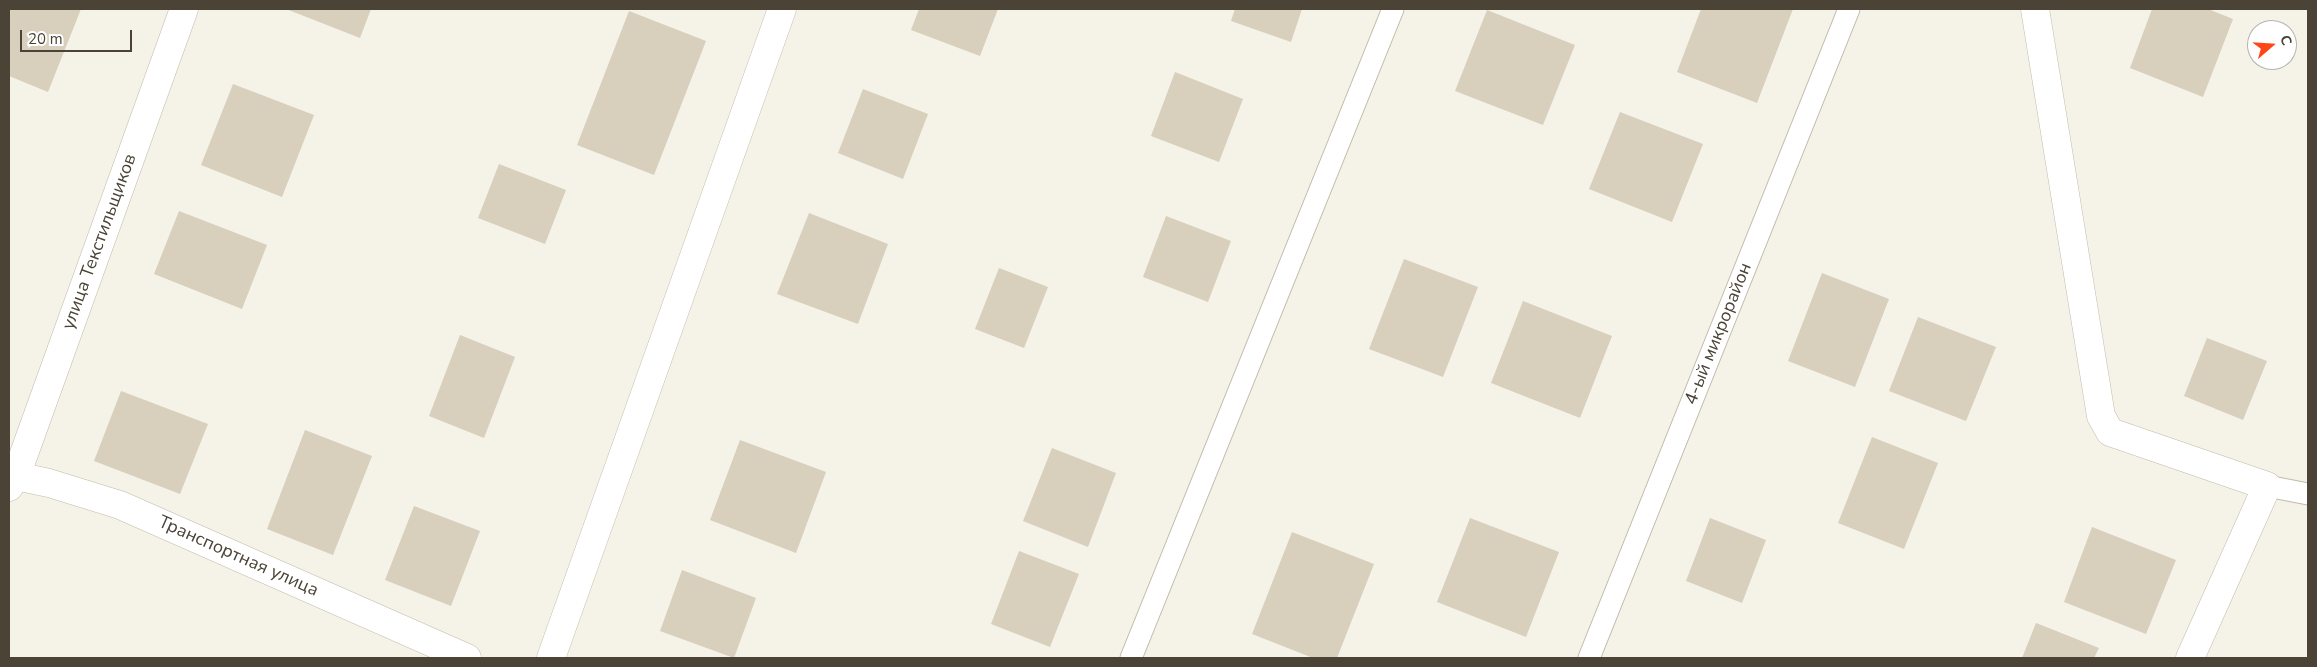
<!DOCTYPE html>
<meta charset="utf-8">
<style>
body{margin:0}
#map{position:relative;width:2317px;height:667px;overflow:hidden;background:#f5f2e8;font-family:"Nunito Sans",sans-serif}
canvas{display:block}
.frame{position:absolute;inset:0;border:10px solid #4a4336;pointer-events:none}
.north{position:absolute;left:2247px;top:20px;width:50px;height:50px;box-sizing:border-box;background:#fff;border:1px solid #b7b4af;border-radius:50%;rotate:71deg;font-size:14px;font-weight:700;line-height:20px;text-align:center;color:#4a4336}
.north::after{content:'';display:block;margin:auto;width:18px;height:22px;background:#ff4616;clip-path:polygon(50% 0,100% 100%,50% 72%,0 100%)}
.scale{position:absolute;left:20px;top:30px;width:112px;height:22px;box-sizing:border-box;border:2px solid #4a4336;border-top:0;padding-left:6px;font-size:15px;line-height:18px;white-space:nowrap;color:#4a4336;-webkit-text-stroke:4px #fff;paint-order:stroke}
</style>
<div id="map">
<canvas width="2317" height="667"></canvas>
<div class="frame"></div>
<div class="north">С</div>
<div class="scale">20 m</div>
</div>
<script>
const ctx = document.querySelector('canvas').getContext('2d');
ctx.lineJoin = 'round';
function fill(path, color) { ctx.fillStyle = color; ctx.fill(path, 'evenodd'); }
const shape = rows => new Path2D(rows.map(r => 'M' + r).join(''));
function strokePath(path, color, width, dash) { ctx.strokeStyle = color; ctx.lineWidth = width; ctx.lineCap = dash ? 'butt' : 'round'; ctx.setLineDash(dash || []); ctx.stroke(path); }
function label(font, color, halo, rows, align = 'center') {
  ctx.font = font + ' "Nunito Sans",sans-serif'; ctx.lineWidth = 4; ctx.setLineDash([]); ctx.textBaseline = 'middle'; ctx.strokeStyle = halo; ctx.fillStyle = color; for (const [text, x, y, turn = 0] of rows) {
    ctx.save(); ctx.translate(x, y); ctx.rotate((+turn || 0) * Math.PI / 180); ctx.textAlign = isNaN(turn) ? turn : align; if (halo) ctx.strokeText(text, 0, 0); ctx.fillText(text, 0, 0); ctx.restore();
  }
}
const building = shape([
 [9,9,81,9,48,92,9,76],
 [286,9,371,9,360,38],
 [919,9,998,9,980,56,911,30],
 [1235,9,1302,9,1291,42,1231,21],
 [1701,9,1793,9,1757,103,1677,72],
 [2152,9,2208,9,2233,19,2203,97,2130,68],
 [1487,10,1575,45,1543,125,1455,91],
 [629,11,706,41,654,175,577,145],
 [1175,72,1243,99,1219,162,1151,136],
 [233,84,314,115,282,197,201,165],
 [863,89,928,114,903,179,838,153],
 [1620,112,1703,144,1672,222,1589,189],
 [499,164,566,190,545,244,478,218],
 [179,211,267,245,242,309,154,274],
 [809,213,888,244,858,324,777,294],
 [1166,216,1231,241,1208,302,1143,277],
 [1404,259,1478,287,1443,377,1369,349],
 [999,268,1048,287,1024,348,975,329],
 [1822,273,1889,299,1855,387,1788,361],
 [1523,301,1612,336,1580,418,1491,383],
 [1918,317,1996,347,1966,421,1889,391],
 [460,335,515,357,484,438,429,416],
 [2207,338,2267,361,2243,420,2184,396],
 [121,391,208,424,180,494,94,461],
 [305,430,372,456,333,555,267,529],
 [1872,437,1938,463,1904,549,1838,523],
 [740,440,826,472,796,553,710,520],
 [1052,448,1116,473,1088,547,1023,521],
 [414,506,480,531,451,606,385,580],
 [1470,518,1559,552,1526,637,1437,602],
 [1710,518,1766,540,1742,603,1686,581],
 [2092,527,2176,560,2146,634,2064,602],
 [1292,532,1374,564,1337,658,1313,658,1252,634],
 [1019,551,1079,574,1050,647,991,624],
 [682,570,756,598,734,658,660,631],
 [2036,623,2099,648,2094,658,2022,658]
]);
const lane = shape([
 [2267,486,2308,494],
 [1131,658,1393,9],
 [1589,658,1849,9]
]);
const street = shape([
 [2035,9,2101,416,2110,432,2267,486,2190,658],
 [16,476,184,9],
 [9,487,16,476,49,483,120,505,467,658],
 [551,658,782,9]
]);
const streetNames = [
 ["улица Текстильщиков",100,242,-70],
 ["4-ый микрорайон",1719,334,-68],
 ["Транспортная улица",238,557,24]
];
fill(building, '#d8cfbd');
strokePath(lane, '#c2bbaa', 23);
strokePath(street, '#c2bbaa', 29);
strokePath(lane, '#fff', 21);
strokePath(street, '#fff', 28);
label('18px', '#4a4336', '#fff', streetNames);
</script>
